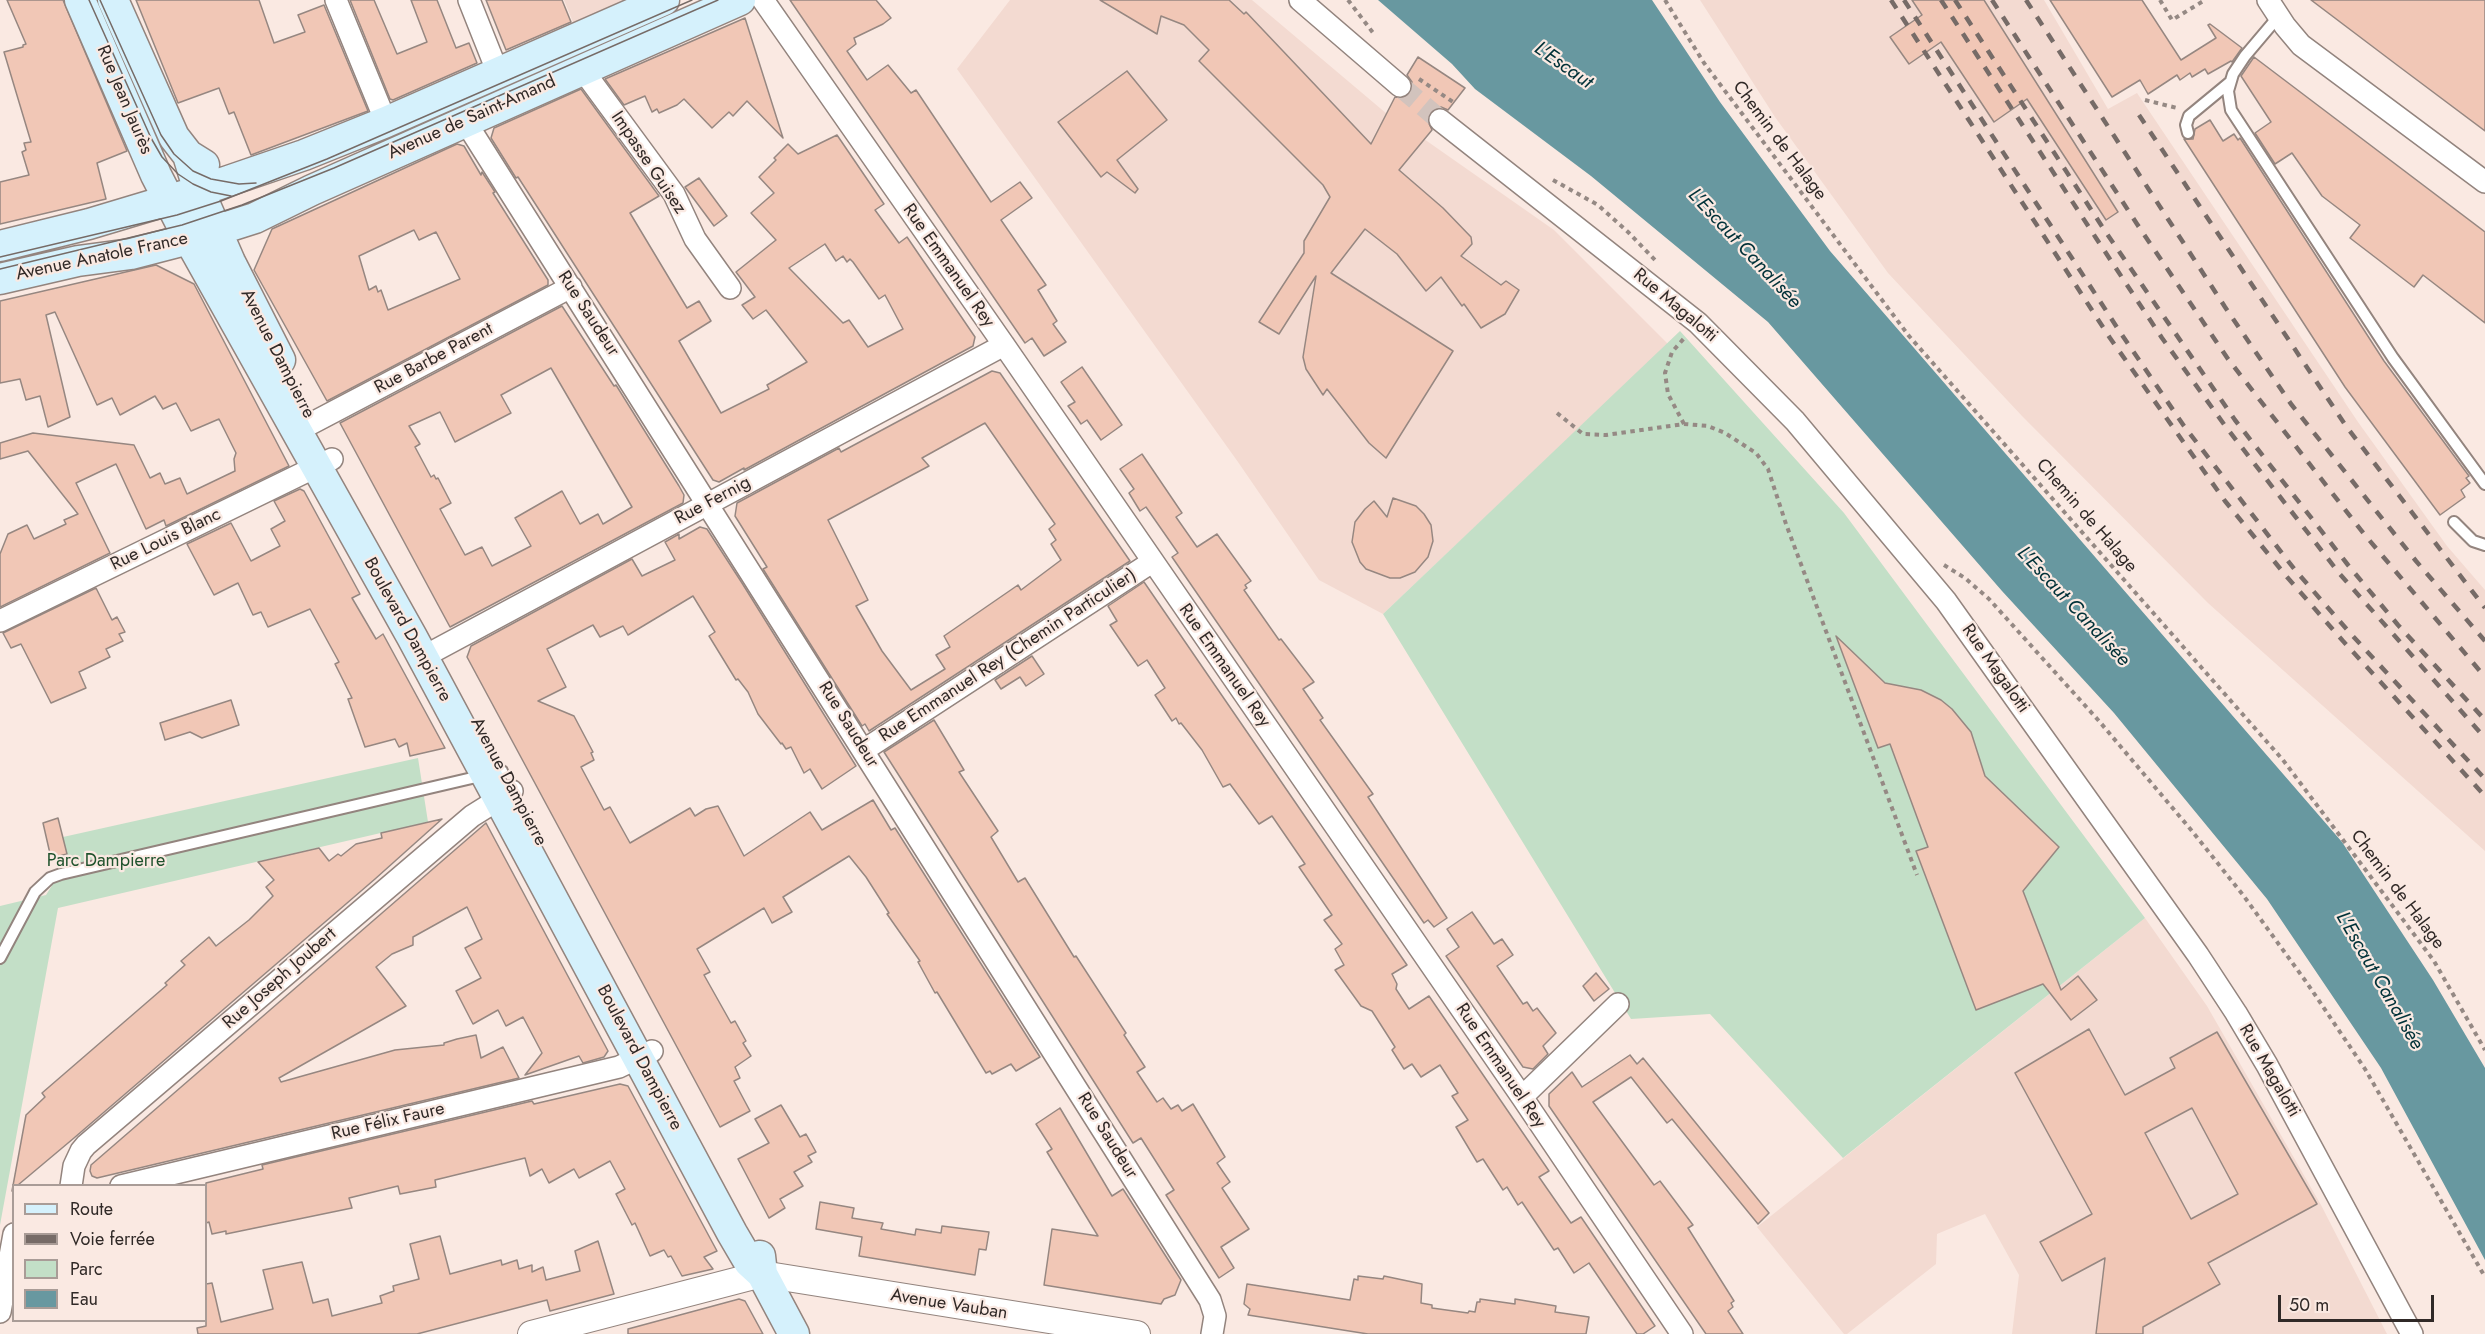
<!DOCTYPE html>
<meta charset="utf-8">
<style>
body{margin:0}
#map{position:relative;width:2485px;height:1334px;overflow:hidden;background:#fae9e2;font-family:Jost,sans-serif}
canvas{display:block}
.legend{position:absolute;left:12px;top:1184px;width:195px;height:138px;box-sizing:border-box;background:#fae9e2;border:2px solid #a99c97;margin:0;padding:8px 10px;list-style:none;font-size:18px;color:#302927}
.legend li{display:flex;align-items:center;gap:12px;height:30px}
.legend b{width:30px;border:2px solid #a99c97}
.scale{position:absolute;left:2278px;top:1295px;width:156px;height:27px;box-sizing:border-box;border:3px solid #302927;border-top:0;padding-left:8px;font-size:18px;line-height:21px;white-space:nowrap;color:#302927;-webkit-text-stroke:4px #fae9e2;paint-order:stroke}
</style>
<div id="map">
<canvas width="2485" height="1334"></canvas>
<ul class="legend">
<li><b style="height:8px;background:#d5f1fc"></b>Route</li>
<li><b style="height:8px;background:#766b67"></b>Voie ferrée</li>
<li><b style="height:16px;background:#c3dfc7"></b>Parc</li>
<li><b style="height:16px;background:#6898a0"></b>Eau</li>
</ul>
<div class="scale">50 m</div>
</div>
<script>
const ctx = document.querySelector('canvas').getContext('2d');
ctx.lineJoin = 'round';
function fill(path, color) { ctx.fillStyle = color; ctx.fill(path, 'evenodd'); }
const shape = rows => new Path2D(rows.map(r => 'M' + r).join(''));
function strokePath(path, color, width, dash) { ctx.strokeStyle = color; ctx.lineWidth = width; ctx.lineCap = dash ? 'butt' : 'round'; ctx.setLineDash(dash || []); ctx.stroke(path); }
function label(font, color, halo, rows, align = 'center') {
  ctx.font = font + ' Jost,sans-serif'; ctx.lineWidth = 4.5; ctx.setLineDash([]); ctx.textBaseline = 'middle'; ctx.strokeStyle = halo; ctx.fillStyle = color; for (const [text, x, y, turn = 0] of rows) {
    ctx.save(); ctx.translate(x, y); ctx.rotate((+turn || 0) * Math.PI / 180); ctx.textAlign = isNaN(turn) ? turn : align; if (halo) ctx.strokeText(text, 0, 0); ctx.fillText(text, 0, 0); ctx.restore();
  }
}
const built = shape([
 [564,0,634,0,575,27],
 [1010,0,1252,0,1387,114,1418,57,1465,88,1424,139,1554,230,1668,344,1383,614,1319,580,1238,462,957,69],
 [1700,0,2044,0,2108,109,2137,93,2358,422,2447,546,2485,590,2485,851,2208,603,2022,416,1888,273,1775,117],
 [2145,918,2207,1006,2321,1205,2387,1334,2012,1334,2019,1275,1985,1214,1937,1234,1936,1264,1847,1334,1844,1334,1757,1227]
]);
const green = shape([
 [1680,331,1844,513,2145,918,1843,1158,1710,1014,1631,1019,1383,614],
 [418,758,428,822,58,908,0,1225,0,906,46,895,68,860,63,837]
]);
const water = shape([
 [1378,0,1652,0,1720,102,1830,251,2342,842,2433,980,2485,1068,2485,1260,2381,1068,2267,899,2114,713,2002,591,1768,322,1591,176,1475,89,1452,64]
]);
const building = shape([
 [7,0,63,0,127,151,97,163,106,199,0,224,0,182,29,175,22,152,26,150,24,143,31,142,4,52,23,47,23,45,26,44,7,0],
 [136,0,259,0,274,43,305,32,298,15,324,5,368,111,251,155,234,112,229,114,219,88,178,103,136,0],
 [350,0,374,0,397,54,427,42,411,0,437,0,456,48,469,43,477,63,393,100,390,99,350,0],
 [486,0,562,0,571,22,506,50,486,0],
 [790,0,876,0,891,18,883,24,854,38,856,44,847,51,867,80,888,65,911,93,916,90,991,202,1020,182,1032,198,1001,220,1046,285,1038,290,1057,321,1053,324,1066,342,1044,356,1032,338,1025,343,790,0],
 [1100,0,1229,0,1244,14,1246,12,1371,144,1395,97,1404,98,1410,94,1412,82,1407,75,1418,57,1465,88,1448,110,1441,107,1430,112,1427,119,1432,130,1399,170,1443,208,1471,237,1472,244,1461,256,1501,285,1506,281,1519,290,1505,314,1481,328,1464,304,1462,306,1441,277,1426,291,1397,254,1365,229,1331,273,1453,351,1386,458,1369,443,1327,389,1323,395,1306,369,1303,357,1316,276,1279,334,1259,322,1304,253,1304,241,1330,197,1323,185,1199,61,1209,50,1184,25,1161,16,1157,34,1100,0],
 [1912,0,1984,0,2118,212,2106,220,2027,99,1994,122,1941,42,1909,64,1890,37,1922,15,1912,0],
 [2050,0,2142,0,2181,60,2216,38,2208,25,2210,24,2242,48,2232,62,2231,61,2208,74,2205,69,2192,77,2190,73,2180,80,2177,75,2148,94,2140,80,2112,97,2050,0],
 [2311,0,2485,0,2485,131,2397,65,2311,0],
 [745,18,783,138,747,101,733,116,729,112,712,128,684,99,677,105,659,113,657,109,652,112,645,96,624,105,605,79,745,18],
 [2254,57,2485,232,2485,323,2423,275,2414,287,2350,238,2360,225,2322,196,2292,153,2275,164,2255,133,2271,122,2241,76,2254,57],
 [1127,71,1167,120,1117,160,1138,189,1135,193,1107,172,1101,177,1058,122,1127,71],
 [581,89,659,196,630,213,687,308,699,301,711,321,679,341,721,413,769,389,767,385,807,362,766,310,753,319,742,305,755,297,736,272,776,240,751,213,774,193,759,177,776,160,774,158,788,144,798,154,837,135,884,204,875,210,899,243,907,237,975,337,973,346,744,470,744,468,719,482,713,480,518,177,516,178,491,138,494,128,581,89],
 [825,244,836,261,843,256,847,262,850,259,853,262,879,299,885,295,903,329,868,347,849,320,843,323,789,268,825,244],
 [2210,120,2223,141,2234,134,2238,140,2240,138,2384,361,2469,476,2466,478,2470,483,2461,490,2465,497,2440,515,2345,387,2184,139,2193,139,2195,129,2210,120],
 [457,144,464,146,481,175,482,172,495,192,493,193,548,280,548,285,327,401,254,270,272,229,457,144],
 [414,230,419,240,436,232,460,279,388,310,381,290,378,292,376,286,369,290,359,256,414,230],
 [699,178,727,216,714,226,685,187,699,178],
 [156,265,194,284,289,466,166,526,164,520,146,529,116,464,76,483,110,553,0,607,0,554,8,534,27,525,34,539,66,524,64,520,78,514,28,451,0,459,0,443,33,433,134,445,150,478,160,473,165,484,180,478,187,494,235,471,234,459,236,453,219,419,191,431,176,403,163,409,155,396,120,415,112,398,97,405,55,312,46,315,70,417,48,427,40,396,26,400,20,379,0,383,0,301,156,265],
 [562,306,614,386,616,385,679,486,684,495,683,503,450,627,340,423,562,306],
 [551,368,632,507,603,524,598,514,580,524,562,491,515,518,531,546,492,566,482,547,465,555,440,509,451,503,438,478,436,479,434,475,431,477,415,447,420,444,409,426,440,412,455,442,511,413,501,395,551,368],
 [1082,367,1122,425,1101,440,1087,420,1081,424,1075,415,1068,406,1075,402,1061,382,1082,367],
 [992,371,1000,373,1130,561,869,731,865,724,862,726,763,569,767,567,735,516,737,503,839,448,841,452,992,371],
 [985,423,1055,524,1049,529,1056,540,1051,544,1061,560,1021,590,1018,585,944,636,950,647,936,655,945,669,911,690,882,651,856,606,868,600,828,520,929,466,922,458,985,423],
 [1142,454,1182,513,1176,517,1197,547,1217,534,1251,581,1245,585,1247,588,1244,590,1279,640,1281,639,1314,682,1303,689,1323,718,1320,720,1373,794,1368,797,1447,918,1434,927,1428,920,1424,923,1172,557,1178,553,1146,507,1140,511,1129,493,1134,489,1120,469,1142,454],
 [300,489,304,491,360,594,352,598,376,639,383,634,445,748,410,756,407,743,399,747,395,739,365,747,348,699,352,698,335,664,339,662,310,609,268,627,261,612,253,615,238,583,214,595,187,544,231,523,251,561,280,546,271,529,285,521,274,501,300,489],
 [1393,498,1416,506,1424,514,1431,525,1433,541,1428,557,1415,572,1400,578,1390,578,1366,569,1360,562,1352,542,1355,522,1365,509,1374,501,1387,517,1393,498],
 [700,527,707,529,742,583,856,766,822,789,810,769,804,773,791,747,786,749,782,743,781,744,758,714,748,692,738,679,736,680,709,636,715,632,693,596,628,635,623,626,600,637,593,625,547,649,566,687,538,701,574,716,593,752,591,753,594,760,581,767,604,810,610,807,630,843,690,808,695,816,706,809,718,806,744,856,810,812,822,830,873,800,891,830,895,828,1040,1057,1016,1071,1011,1064,992,1074,990,1071,986,1073,937,992,935,993,918,962,920,961,887,914,889,913,866,877,849,856,783,897,792,912,772,923,764,908,697,949,710,972,704,975,731,1023,735,1021,746,1041,743,1043,751,1056,735,1067,740,1078,734,1081,750,1111,720,1127,467,657,471,646,632,559,642,576,675,560,665,542,679,534,679,539,700,527],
 [1144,582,1407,965,1392,974,1397,984,1396,989,1409,1009,1429,996,1549,1171,1539,1177,1571,1223,1581,1217,1655,1326,1643,1334,1637,1334,1589,1263,1574,1273,1558,1248,1554,1250,1522,1202,1518,1205,1507,1187,1503,1190,1483,1159,1477,1162,1456,1127,1468,1120,1452,1096,1458,1093,1440,1065,1421,1077,1412,1064,1404,1069,1392,1050,1395,1047,1372,1011,1361,1006,1335,970,1344,965,1335,949,1342,944,1324,920,1332,915,1299,867,1305,864,1272,816,1259,824,1230,784,1223,787,1202,750,1181,723,1179,724,1176,718,1172,721,1155,695,1165,688,1147,660,1138,666,1110,625,1117,621,1108,606,1144,582],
 [96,588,112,620,117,617,125,632,119,634,123,641,106,649,110,657,79,672,86,688,51,703,21,644,11,648,3,633,96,588],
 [1836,636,1885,683,1921,690,1941,700,1952,709,1971,732,1985,776,2059,847,2023,891,2061,990,2078,976,2097,1000,2071,1020,2043,984,1976,1010,1916,851,1928,847,1890,744,1878,748,1836,636],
 [1032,656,1044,674,1026,686,1020,677,1001,689,995,680,1032,656],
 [231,700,239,725,202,738,190,732,165,740,160,723,231,700],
 [934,720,964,770,959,772,998,831,991,837,1018,882,1025,878,1074,957,1076,956,1126,1033,1124,1035,1145,1067,1137,1072,1157,1102,1163,1098,1171,1109,1178,1105,1182,1111,1193,1104,1225,1157,1217,1163,1230,1182,1222,1188,1249,1229,1221,1247,1234,1268,1219,1278,1166,1195,1174,1190,1141,1138,1133,1143,884,752,934,720],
 [58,818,67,854,51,858,43,823,58,818],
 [442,819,375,879,74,1138,18,1185,14,1185,12,1191,26,1115,45,1097,42,1093,167,985,165,983,185,965,181,961,209,937,216,946,249,920,273,896,266,887,274,880,258,862,319,848,329,861,338,854,341,856,356,844,382,838,381,833,442,819],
 [486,823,608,1051,604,1057,583,1063,579,1056,525,1075,542,1053,523,1017,506,1026,498,1010,473,1024,456,991,481,978,465,948,482,939,467,907,413,937,413,945,392,954,376,967,406,1006,279,1078,281,1082,395,1050,444,1045,444,1043,457,1039,476,1035,481,1058,503,1047,519,1078,97,1178,92,1176,90,1171,91,1165,486,823],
 [1472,912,1494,944,1502,939,1513,955,1497,966,1523,1004,1527,1002,1533,1011,1537,1008,1556,1033,1543,1046,1548,1054,1533,1069,1523,1067,1446,956,1459,947,1447,929,1472,912],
 [1596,973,1609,989,1594,1001,1583,986,1596,973],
 [2089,1029,2125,1095,2175,1068,2170,1058,2217,1032,2317,1204,2208,1263,2220,1284,2143,1327,2143,1334,2096,1334,2105,1258,2062,1281,2040,1242,2092,1214,2015,1073,2089,1029],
 [2192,1108,2238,1194,2191,1219,2145,1133,2192,1108],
 [1630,1055,1637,1064,1643,1058,1769,1213,1758,1224,1672,1119,1667,1123,1631,1077,1593,1102,1654,1185,1660,1181,1693,1225,1688,1228,1734,1301,1731,1303,1733,1307,1728,1311,1743,1334,1706,1334,1549,1106,1549,1094,1572,1072,1582,1087,1630,1055],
 [620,1084,628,1086,717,1251,704,1257,713,1269,682,1276,671,1256,668,1257,664,1250,650,1256,635,1223,632,1225,616,1194,625,1189,610,1161,579,1178,574,1169,549,1183,542,1169,530,1176,525,1158,435,1180,436,1187,400,1194,398,1186,349,1198,352,1208,226,1234,226,1231,212,1234,209,1222,206,1223,206,1183,263,1169,262,1165,532,1101,534,1104,620,1084],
 [781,1105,800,1137,806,1134,816,1152,808,1156,812,1162,794,1172,803,1186,780,1199,785,1208,769,1218,738,1159,769,1143,755,1119,781,1105],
 [1060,1108,1112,1196,1123,1189,1181,1280,1175,1295,1164,1299,1161,1304,1044,1285,1052,1229,1098,1236,1047,1152,1052,1149,1036,1124,1060,1108],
 [820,1202,854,1208,852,1218,883,1223,881,1229,915,1235,916,1229,941,1233,942,1226,989,1232,986,1250,979,1249,975,1275,859,1256,862,1237,816,1229,820,1202],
 [440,1236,450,1274,501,1260,502,1265,517,1260,519,1269,532,1265,532,1272,543,1267,546,1280,580,1271,575,1251,598,1241,614,1294,550,1311,547,1300,417,1334,198,1334,197,1328,206,1326,206,1284,212,1283,221,1322,273,1309,263,1270,302,1262,313,1303,328,1299,332,1316,382,1303,380,1296,394,1291,393,1286,419,1279,410,1244,440,1236],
 [1358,1276,1383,1279,1384,1276,1422,1284,1421,1303,1432,1305,1432,1308,1468,1313,1469,1311,1475,1312,1477,1302,1480,1302,1480,1299,1515,1304,1515,1299,1556,1306,1555,1312,1589,1317,1586,1334,1368,1334,1248,1315,1250,1309,1244,1304,1247,1284,1350,1300,1354,1279,1358,1280,1358,1276],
 [739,1299,745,1301,763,1334,628,1334,628,1329,739,1299]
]);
const minorTunnel = shape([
 [1400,86,1440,120]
]);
const path = shape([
 [1348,0,1374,34],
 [1665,0,1704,63,1909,336,2283,760,2434,961,2485,1050],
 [2160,0,2172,20,2205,0],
 [1419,79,1453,102],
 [2145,100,2177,108],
 [1553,180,1598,205,1628,232,1657,262],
 [1557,413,1583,434,1606,435,1684,424,1708,426,1725,433,1756,453,1768,469,1786,524,1917,875],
 [1684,424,1668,394,1665,373,1672,352,1686,336],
 [1944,565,1965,578,1989,599,2099,721,2192,831,2243,895,2307,983,2365,1069,2485,1277]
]);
const service = shape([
 [2278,17,2245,56,2233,74,2228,91,2231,110,2393,358,2485,484],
 [2188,133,2186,125,2189,116,2229,83],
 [2454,522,2473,541,2485,545],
 [0,958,35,892,50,878,61,874,502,771]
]);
const minor = shape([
 [336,0,386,122],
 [469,0,498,73],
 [763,0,1004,345,1522,1097,1682,1334],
 [1300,0,1400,86],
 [2268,0,2285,26,2301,45,2485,182],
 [582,69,674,194,695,239,730,288],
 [1440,120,1698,323,1795,421,1946,601,2198,955,2236,1013,2267,1065,2412,1334],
 [465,121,1210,1300,1215,1316,1212,1334],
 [297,431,571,287],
 [0,621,332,459],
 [423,657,1004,345],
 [864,750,1152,562],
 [1522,1097,1618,1004],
 [71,1186,74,1166,81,1151,86,1145,472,816,512,791],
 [121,1186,619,1067,652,1051],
 [0,1312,14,1234]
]);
const tertiary = shape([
 [531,1334,762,1274,1137,1334]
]);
const secondary = shape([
 [80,0,156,175,189,239,412,637,732,1233,749,1262,762,1274],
 [113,0,174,137,188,155,204,165],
 [188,155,199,191,230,262,280,360],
 [0,246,89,224,199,191,304,155,386,122,664,0],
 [0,279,78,261,131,254,189,239,255,218,312,190,740,0],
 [760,1256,762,1274,794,1334]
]);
const tram = shape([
 [89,0,151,138,162,157,178,174,193,184,211,192,231,196],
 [100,0,161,135,174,154,193,171,211,179,239,184,256,183],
 [0,257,177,215,221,201,327,159,692,0],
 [0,269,182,225,242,205,334,168,718,0]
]);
const rail = shape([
 [1891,0,2110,338,2225,501,2287,577,2343,641,2485,796],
 [1904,0,2120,332,2184,426,2295,570,2350,633,2485,779],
 [1941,0,2096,238,2162,338,2226,427,2339,573,2485,738],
 [1955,0,2105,231,2235,420,2348,565,2398,625,2485,720],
 [1992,0,2137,224,2228,359,2364,534,2485,677],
 [2026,0,2225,307,2291,404,2416,561,2485,641],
 [2139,115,2346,426,2485,608]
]);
const streetNames = [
 ["Rue Jean Jaurès",124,100,67],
 ["Avenue de Saint-Amand",472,118,-24],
 ["Chemin de Halage",1779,141,53],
 ["Impasse Guisez",648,163,56],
 ["Avenue Anatole France",102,257,-12],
 ["Rue Emmanuel Rey",948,266,55],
 ["Rue Magalotti",1675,306,40],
 ["Rue Saudeur",588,314,57],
 ["Avenue Dampierre",277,354,63],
 ["Rue Barbe Parent",434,359,-28],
 ["Rue Fernig",713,501,-28],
 ["Chemin de Halage",2086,516,49],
 ["Rue Louis Blanc",166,540,-26],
 ["Boulevard Dampierre",407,630,61],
 ["Rue Emmanuel Rey (Chemin Particulier)",1008,656,-33],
 ["Rue Emmanuel Rey",1224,666,55],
 ["Rue Magalotti",1995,669,55],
 ["Rue Saudeur",848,725,58],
 ["Avenue Dampierre",508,782,62],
 ["Chemin de Halage",2397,890,53],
 ["Rue Joseph Joubert",280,979,-41],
 ["Boulevard Dampierre",639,1058,62],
 ["Rue Emmanuel Rey",1500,1066,56],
 ["Rue Magalotti",2269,1071,60],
 ["Rue Félix Faure",388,1122,-13],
 ["Rue Saudeur",1107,1136,58],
 ["Avenue Vauban",949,1305,9]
];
const parkNames = [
 ["Parc Dampierre",106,862]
];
const waterNames = [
 ["L'Escaut",1563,66,35],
 ["L'Escaut Canalisée",1744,249,47],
 ["L'Escaut Canalisée",2073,607,47],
 ["L'Escaut Canalisée",2379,981,60]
];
fill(built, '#f3dad1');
fill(green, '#c3dfc7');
fill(water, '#6898a0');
fill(building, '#f1c7b6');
strokePath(building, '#968781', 1.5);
strokePath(minorTunnel, '#d2c3bd', 21, [21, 10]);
strokePath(service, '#93847e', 14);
strokePath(minor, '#93847e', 24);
strokePath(tertiary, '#93847e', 28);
strokePath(secondary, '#93847e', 33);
strokePath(path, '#958984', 4, [4.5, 4.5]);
strokePath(service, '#fff', 10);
strokePath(minor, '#fff', 21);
strokePath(tertiary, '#fff', 26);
strokePath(secondary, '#d5f1fc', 30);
strokePath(tram, '#766b67', 1.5);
strokePath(rail, '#766b67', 4.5, [10, 10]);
label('18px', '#302927', '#fae9e2', streetNames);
label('18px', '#1f522c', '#fae9e2', parkNames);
label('italic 20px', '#003138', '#fae9e2', waterNames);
</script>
